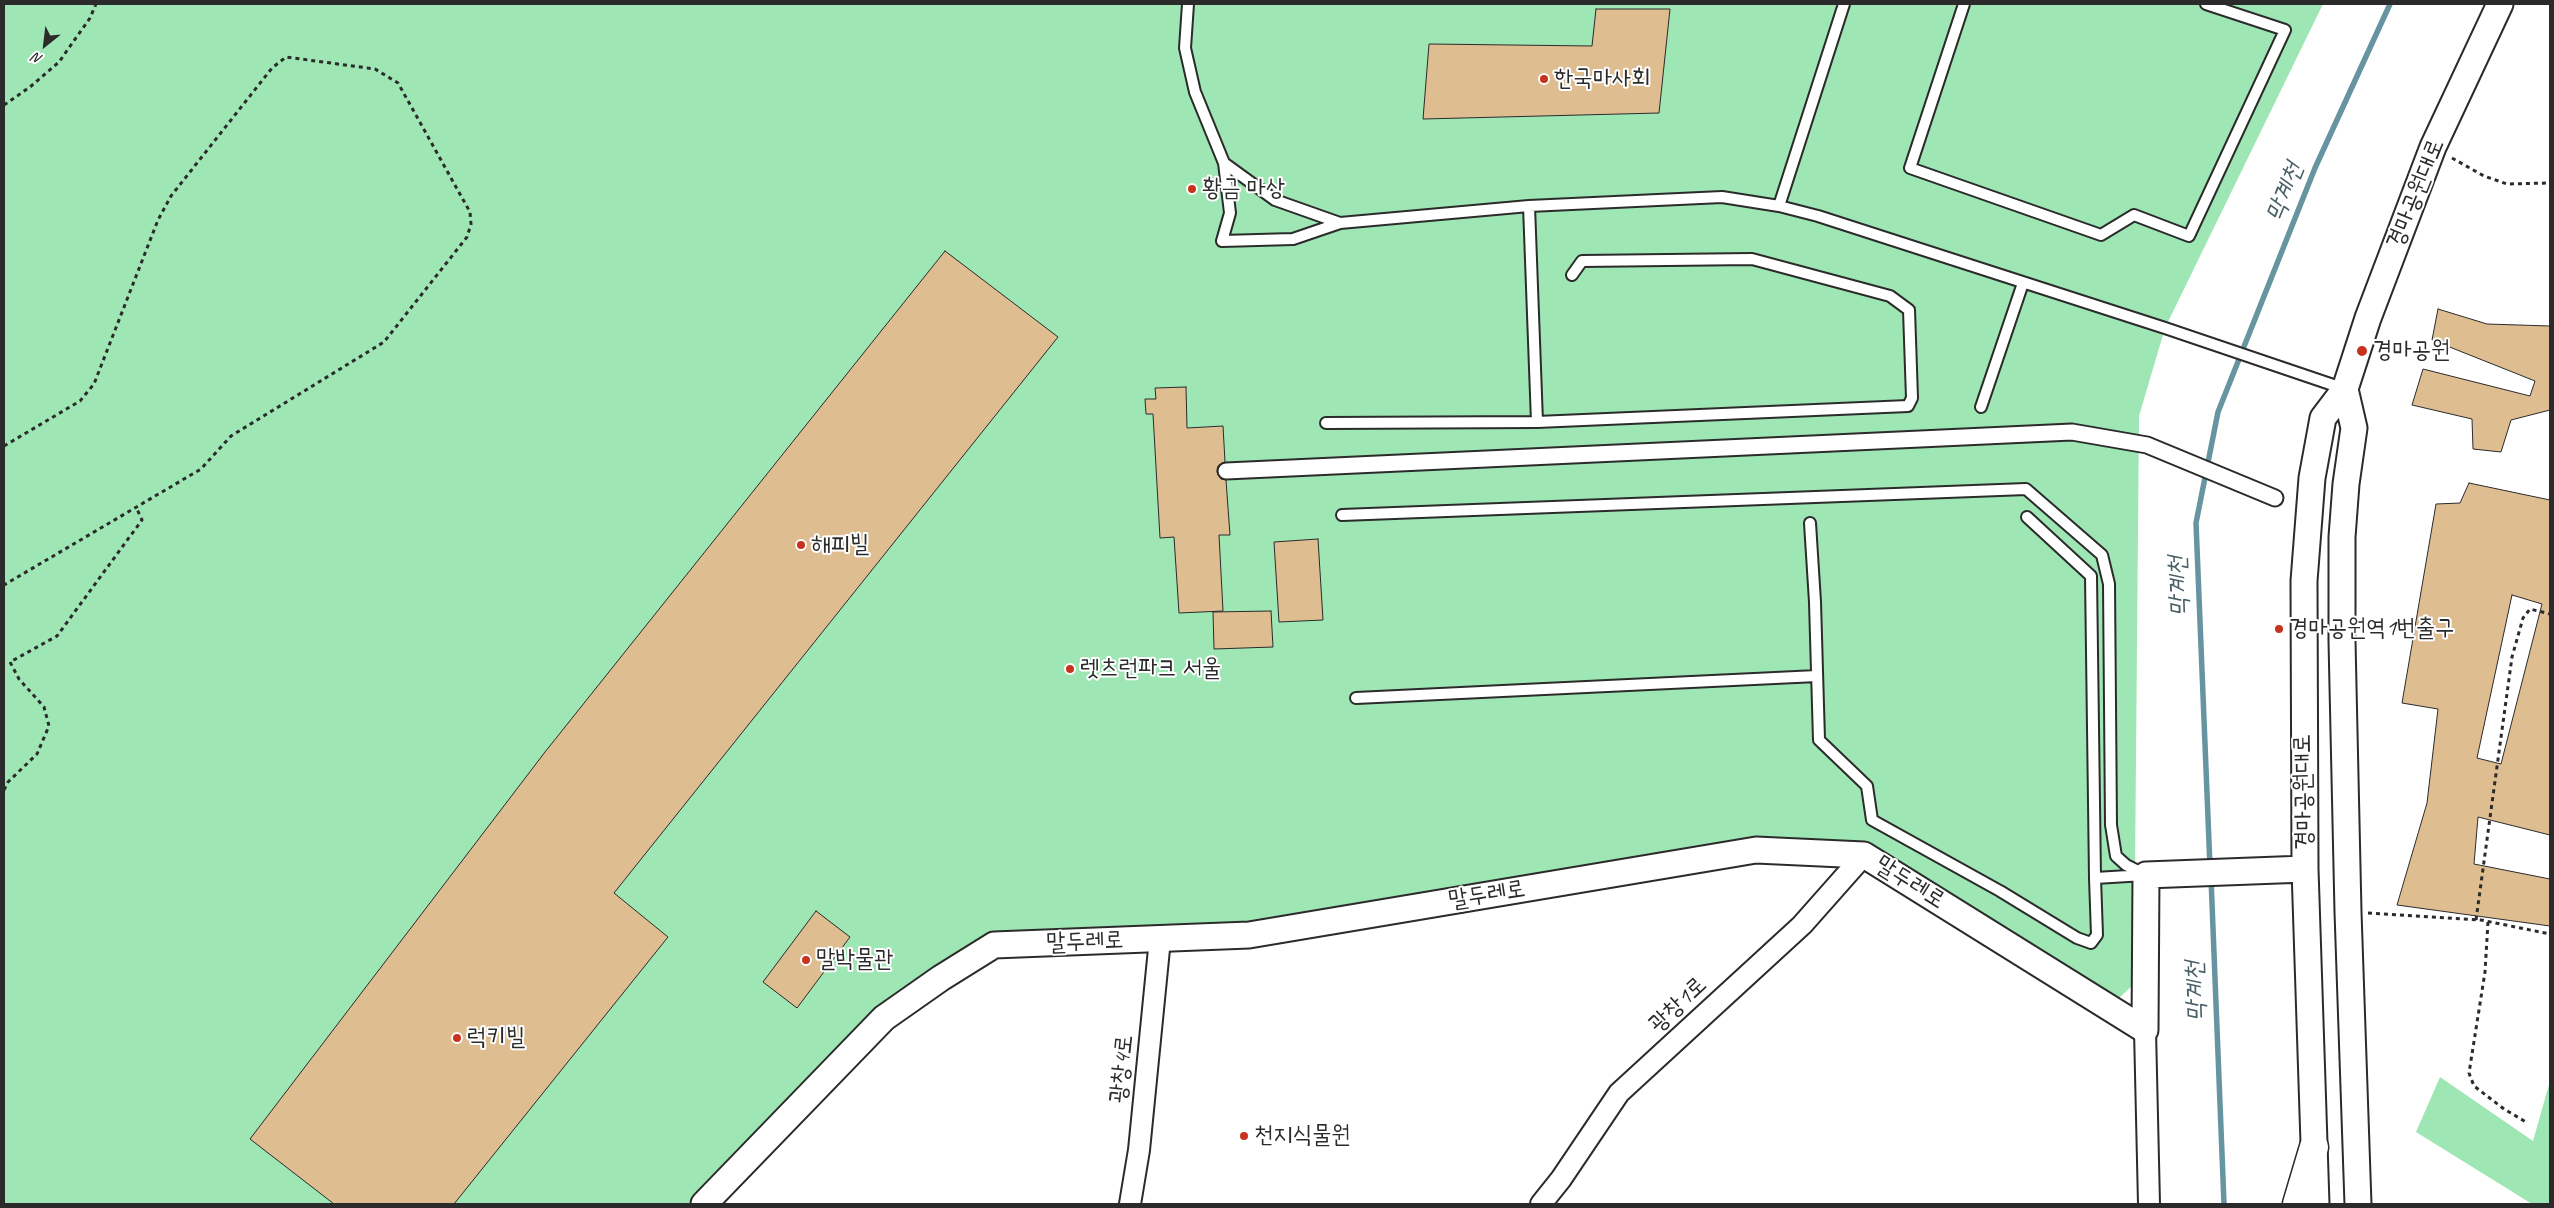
<!DOCTYPE html>
<meta charset="utf-8">
<style>
body{margin:0}
#map{position:relative;width:2554px;height:1208px;overflow:hidden;background:#fff;font-family:Caveat,sans-serif}
canvas{display:block}
.frame{position:absolute;inset:0;border:5px solid #2b2b2b;pointer-events:none}
.north{position:absolute;left:20px;top:20px;width:50px;height:50px;-webkit-text-stroke:4px #fff;paint-order:stroke;rotate:209deg;font-size:14px;font-weight:700;line-height:20px;text-align:center;color:#2b2b2b}
.north::after{content:'';display:block;margin:auto;width:18px;height:22px;background:#2b2b2b;clip-path:polygon(50% 0,100% 100%,50% 72%,0 100%)}
</style>
<div id="map">
<canvas width="2554" height="1208"></canvas>
<div class="frame"></div>
<div class="north">N</div>
</div>
<script>
const ctx = document.querySelector('canvas').getContext('2d');
ctx.lineJoin = 'round';
function fill(path, color) { ctx.fillStyle = color; ctx.fill(path, 'evenodd'); }
const shape = rows => new Path2D(rows.map(r => 'M' + r).join(''));
function strokePath(path, color, width, dash) { ctx.strokeStyle = color; ctx.lineWidth = width; ctx.lineCap = dash ? 'butt' : 'round'; ctx.setLineDash(dash || []); ctx.stroke(path); }
function label(font, color, halo, rows, align = 'center') {
  ctx.font = font + ' Caveat,"Poor Story",sans-serif'; ctx.lineWidth = 4; ctx.setLineDash([]); ctx.textBaseline = 'middle'; ctx.strokeStyle = halo; ctx.fillStyle = color; for (const [text, x, y, turn = 0] of rows) {
    ctx.save(); ctx.translate(x, y); ctx.rotate((+turn || 0) * Math.PI / 180); ctx.textAlign = isNaN(turn) ? turn : align; if (halo) ctx.strokeText(text, 0, 0); ctx.fillText(text, 0, 0); ctx.restore();
  }
}
const green = shape([
 [4,4,2323,4,2165,328,2139,416,2134,984,2119,998,1865,847,1246,923,1000,933,941,968,696,1204,4,1204],
 [2440,1077,2533,1141,2550,1081,2550,1204,2532,1204,2416,1132]
]);
const stream = shape([
 [2210,867,2196,523,2218,412,2315,168,2390,4],
 [2211,878,2224,1204]
]);
const building = shape([
 [1596,9,1670,9,1659,113,1423,119,1429,44,1592,46,1596,9],
 [945,251,1058,337,614,893,668,937,454,1204,334,1204,250,1139,545,752,945,251],
 [2438,309,2487,324,2550,326,2550,410,2511,420,2501,452,2473,449,2472,419,2412,405,2423,369,2530,396,2535,381,2432,340,2438,309],
 [1186,387,1187,428,1223,426,1225,462,1218,466,1217,472,1221,479,1226,480,1230,535,1219,535,1223,611,1179,613,1174,537,1160,538,1153,414,1146,414,1145,399,1156,399,1155,388,1186,387],
 [2469,483,2550,500,2550,835,2478,817,2474,864,2550,879,2550,926,2397,905,2427,803,2438,709,2402,703,2436,504,2460,503,2469,483],
 [2512,595,2542,604,2501,764,2477,758,2512,595],
 [1318,539,1323,620,1279,622,1274,542,1318,539],
 [1271,611,1273,647,1214,649,1213,612,1271,611],
 [816,911,850,937,797,1008,763,982,816,911]
]);
const path = shape([
 [4,105,30,87,59,62,90,18,96,4],
 [2452,158,2484,176,2507,184,2550,183],
 [4,446,80,401,94,384,158,220,171,196,272,68,286,57,375,69,398,83,470,212,471,224,467,237,384,342,231,436,201,469,4,585],
 [4,790,8,782,37,754,49,726,44,707,19,679,10,662,57,636,142,520,136,507],
 [2368,913,2481,920,2550,934],
 [2476,920,2512,657,2523,618,2530,609,2550,614],
 [2488,922,2485,972,2469,1073,2474,1086,2504,1109,2526,1122]
]);
const service = shape([
 [1188,4,1185,48,1195,92,1224,163,1230,213,1222,241,1293,239,1340,223,1529,206,1722,197,1779,206,1818,216,2165,328,2345,389],
 [1964,4,1910,168,2101,235,2134,215,2189,236,2285,30,2206,4],
 [1224,163,1275,200,1340,223],
 [1529,206,1537,422],
 [1779,206,1844,4],
 [1981,407,2023,283],
 [1326,423,1537,422,1908,406,1912,398,1909,310,1890,296,1752,259,1582,261,1572,275],
 [1342,515,2026,489,2102,555,2109,584,2111,825,2116,856,2126,865,2146,875],
 [2027,517,2091,576,2095,878,2145,875],
 [1810,523,1815,602,1819,740,1867,786,1872,820,2000,891,2077,938,2091,943,2097,935,2095,878],
 [1356,698,1817,676]
]);
const pedestrian = shape([
 [1226,471,2072,432,2147,445,2275,498]
]);
const minor = shape([
 [2145,1030,2149,1204],
 [1130,1204,1139,1150,1160,939],
 [1541,1204,1561,1179,1619,1093,1802,925,1864,855]
]);
const tertiary = shape([
 [2345,389,2368,318,2433,147,2500,4],
 [2145,1030,2146,875,2305,869],
 [704,1204,884,1018,941,978,994,945,1249,935,1756,850,1864,855,2145,1030],
 [2316,1204,2305,869,2304,581,2312,478,2323,418,2345,389,2354,428,2346,484,2342,537,2342,641,2348,912,2358,1204]
]);
const trunk = shape([
 [2297,1204,2314,1147]
]);
const markers = [
 [1544,79,5,"#c8321e"],
 [1192,189,5,"#c8321e"],
 [2362,351,6,"#c8321e"],
 [801,545,5,"#c8321e"],
 [2279,629,5,"#c8321e"],
 [1070,669,5,"#c8321e"],
 [806,960,5,"#c8321e"],
 [457,1038,5,"#c8321e"],
 [1244,1136,5,"#c8321e"]
];
const poiNames = [
 ["한국마사회",1554,79],
 ["황금 마상",1202,189],
 ["경마공원",2373,351],
 ["해피빌",811,545],
 ["경마공원역1번출구",2289,629],
 ["렛츠런파크 서울",1080,669],
 ["말박물관",816,960],
 ["럭키빌",467,1038],
 ["천지식물원",1254,1136]
];
const streetNames = [
 ["경마공원대로",2416,194,-68],
 ["경마공원대로",2304,792,-91],
 ["말두레로",1910,883,32],
 ["말두레로",1487,895,-9],
 ["말두레로",1085,942,-2],
 ["광창1로",1678,1005,-43],
 ["광창4로",1122,1069,-84]
];
const waterNames = [
 ["막계천",2285,192,-68],
 ["막계천",2179,586,-92],
 ["막계천",2196,991,-92]
];
fill(green, '#9ee6b4');
strokePath(stream, '#6794a1', 5.5);
fill(building, '#debd90');
strokePath(building, '#2b2b2b', 1);
strokePath(service, '#2b2b2b', 14);
strokePath(pedestrian, '#2b2b2b', 19);
strokePath(minor, '#2b2b2b', 24);
strokePath(tertiary, '#2b2b2b', 29);
strokePath(trunk, '#2b2b2b', 31);
strokePath(path, '#2b2b2b', 3, [4, 4]);
strokePath(service, '#fff', 10);
strokePath(pedestrian, '#fff', 15);
strokePath(minor, '#fff', 20);
strokePath(tertiary, '#fff', 25);
strokePath(trunk, '#fff', 28);
for (const [x, y, r, color] of markers) { const dot = new Path2D(); dot.arc(x, y, r, 0, 2 * Math.PI); ctx.fillStyle = color; ctx.fill(dot); strokePath(dot, '#fff', 2); }
label('24px', '#2b2b2b', '#fff', poiNames, 'left');
label('24px', '#2b2b2b', '#fff', streetNames);
label('italic 25px', '#496066', '#fff', waterNames);
</script>
